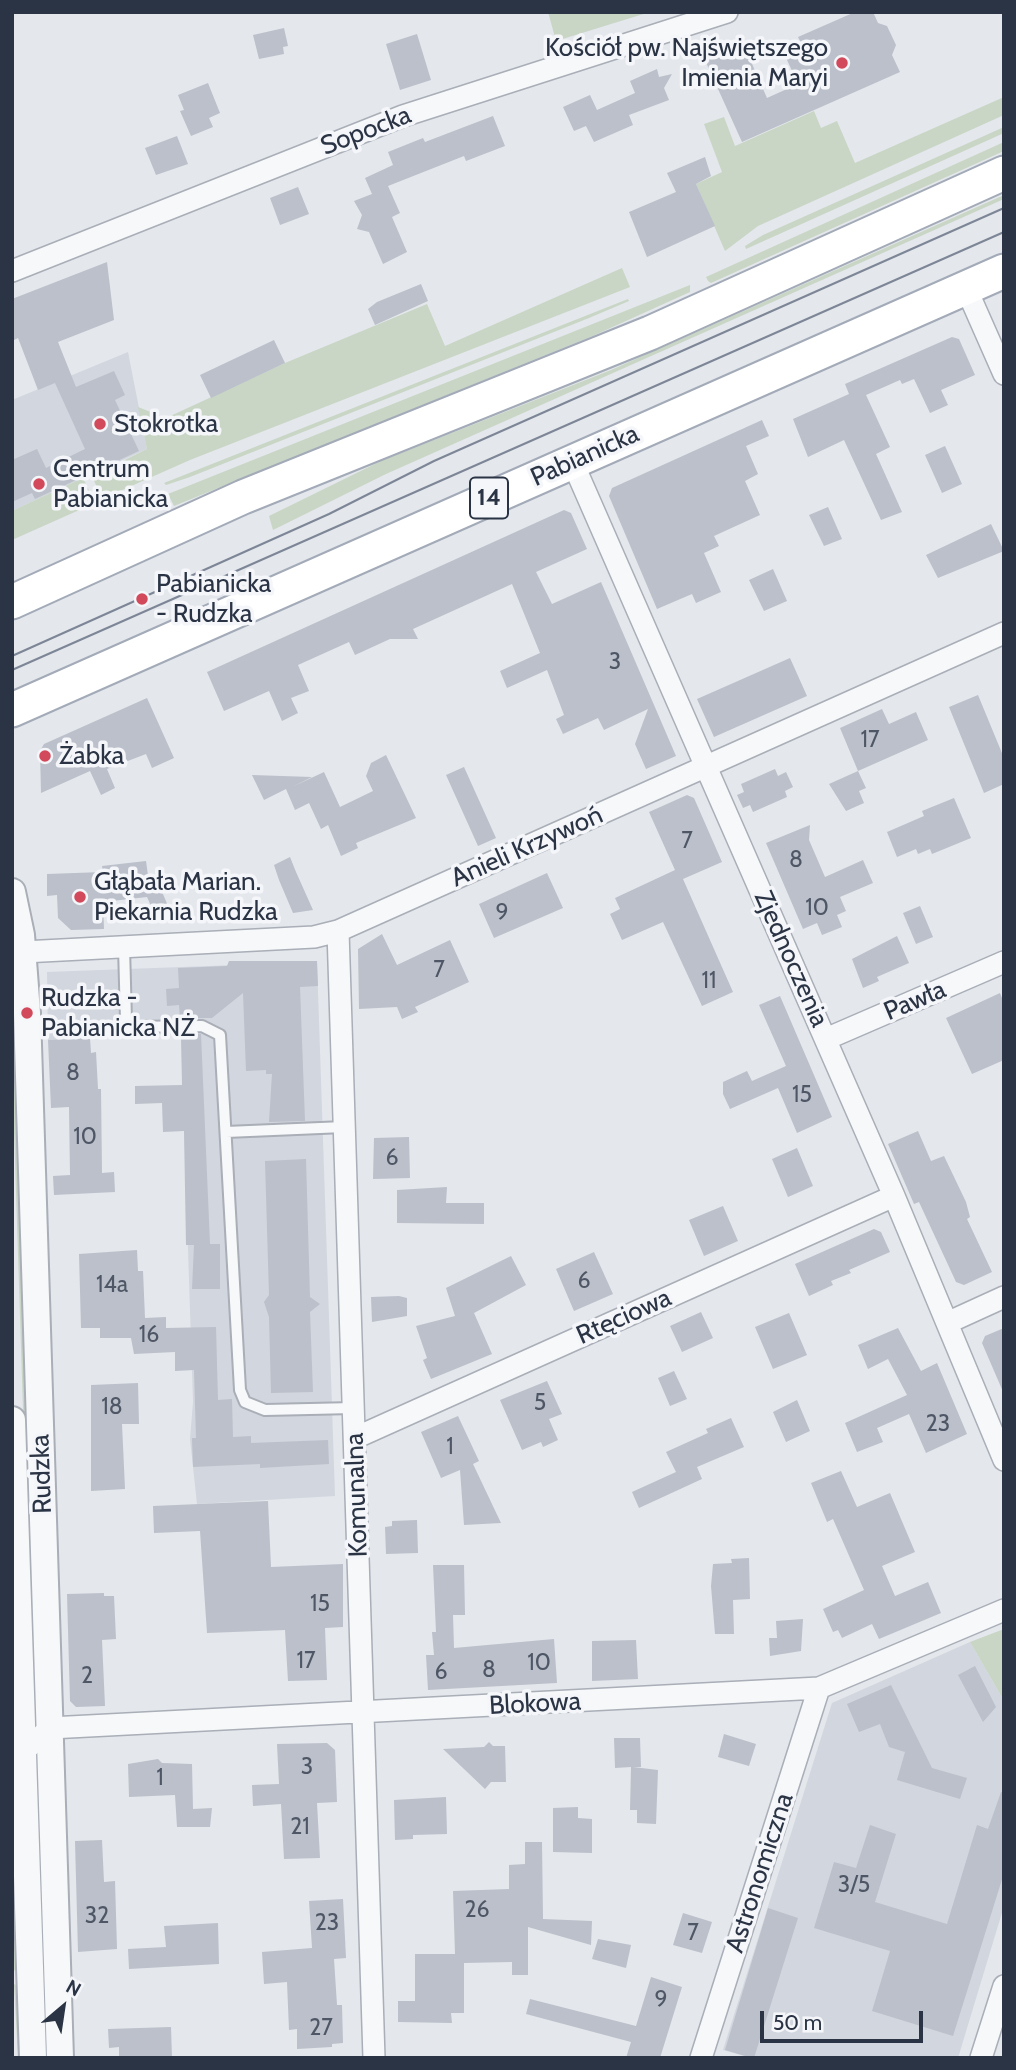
<!DOCTYPE html>
<meta charset="utf-8">
<style>
body{margin:0}
#map{position:relative;width:1016px;height:2070px;overflow:hidden;background:#e4e7ec;font-family:Cabin,sans-serif}
canvas{display:block}
.frame{position:absolute;inset:0;border:14px solid #2b3445;pointer-events:none}
.north{position:absolute;left:28px;top:1972px;width:70px;height:70px;-webkit-text-stroke:5px #f4f6f9;paint-order:stroke;rotate:29deg;font-size:19px;font-weight:700;line-height:28px;text-align:center;color:#2b3445}
.north::after{content:'';display:block;margin:auto;width:24px;height:32px;background:#2b3445;clip-path:polygon(50% 0,100% 100%,50% 72%,0 100%)}
.scale{position:absolute;left:760px;top:2011px;width:163px;height:32px;box-sizing:border-box;border:4px solid #2b3445;border-top:0;padding-left:9px;font-size:21px;line-height:24px;white-space:nowrap;color:#2b3445;-webkit-text-stroke:5px #f4f6f9;paint-order:stroke}
</style>
<div id="map">
<canvas width="1016" height="2070"></canvas>
<div class="frame"></div>
<div class="north">N</div>
<div class="scale">50 m</div>
</div>
<script>
const ctx = document.querySelector('canvas').getContext('2d');
ctx.lineJoin = 'round';
function fill(path, color) { ctx.fillStyle = color; ctx.fill(path, 'evenodd'); }
const shape = rows => new Path2D(rows.map(r => 'M' + r).join(''));
function strokePath(path, color, width, dash) { ctx.strokeStyle = color; ctx.lineWidth = width; ctx.lineCap = dash ? 'butt' : 'round'; ctx.setLineDash(dash || []); ctx.stroke(path); }
function label(font, color, halo, rows, align = 'center') {
  ctx.font = font + ' Cabin,sans-serif'; ctx.lineWidth = 7; ctx.setLineDash([]); ctx.textBaseline = 'middle'; ctx.strokeStyle = halo; ctx.fillStyle = color; for (const [text, x, y, turn = 0] of rows) {
    ctx.save(); ctx.translate(x, y); ctx.rotate((+turn || 0) * Math.PI / 180); ctx.textAlign = isNaN(turn) ? turn : align; if (halo) ctx.strokeText(text, 0, 0); ctx.fillText(text, 0, 0); ctx.restore();
  }
}
const built = shape([
 [128,352,147,449,12,511,12,400],
 [317,962,335,1496,197,1504,190,1439,193,1402,181,1034,48,1040,47,972],
 [970,1642,1004,1701,1004,1906,958,2058,751,2058,723,2050,832,1703]
]);
const green = shape([
 [548,12,650,12,556,41],
 [1004,97,1004,115,758,226,725,251,696,184,722,172,704,124,724,117,735,146,814,111,821,128,837,121,855,163],
 [1004,127,1004,133,746,249,745,246,763,235],
 [1004,142,1004,151,711,283,708,281,706,277],
 [1004,195,1004,199,386,474,273,530,269,516,381,461,611,370],
 [622,268,630,287,190,460,102,499,92,476,147,449,138,407,166,418,285,363,427,304,445,346],
 [690,285,690,292,595,335,174,506,168,494],
 [628,299,629,301,589,318,190,477,166,485,164,483],
 [83,478,95,503,12,540,12,511],
 [12,982,38,1690,32,1691,12,1068],
 [1004,1629,1004,1701,970,1642],
 [37,1779,38,1779,50,2058,44,2058],
 [12,1881,16,1885,18,1966,14,1971],
 [14,1984,19,1987,21,2058,18,2058]
]);
const building = shape([
 [855,12,873,12,878,23,887,26,896,45,892,55,900,72,742,142,704,58,742,41,767,98,798,84,782,49,800,41,798,37],
 [284,28,288,46,283,47,284,54,259,59,253,35],
 [417,34,431,80,400,90,386,44],
 [657,69,659,77,672,74,664,88,669,100,629,115,633,125,594,142,586,126,574,131,563,107,590,95,597,110,635,93,630,81],
 [208,83,220,113,209,118,213,127,191,136,180,111,184,110,178,95],
 [493,116,505,146,466,161,464,156,388,186,400,213,392,217,407,252,383,264,369,232,357,229,362,215,354,201,372,194,365,178,393,165,388,152,423,138,425,142],
 [177,136,188,164,156,175,145,148],
 [705,157,711,176,696,184,715,226,647,257,629,212,676,192,667,173],
 [298,187,309,214,280,225,270,198],
 [107,262,114,320,58,342,76,387,114,371,125,395,115,400,139,451,35,499,32,493,12,502,12,460,37,449,46,468,85,449,55,383,38,390,18,338,12,341,12,299],
 [421,284,428,301,375,325,368,309,377,302],
 [952,337,959,339,975,375,941,390,948,405,930,413,914,379,902,384,900,380,866,395,890,447,876,454,902,512,881,520,844,440,808,457,793,419,849,394,845,384],
 [274,340,285,363,211,398,200,375],
 [762,420,769,436,746,446,758,474,745,481,760,515,714,536,719,546,704,553,721,592,696,603,692,594,657,609,609,496,612,488],
 [945,446,962,484,942,493,925,455],
 [828,507,842,539,824,546,809,515],
 [564,510,571,513,587,549,536,572,552,604,601,582,676,756,646,769,635,744,648,709,604,730,598,718,563,734,556,719,564,715,547,670,507,688,500,671,540,653,512,584,413,629,418,639,390,639,355,655,349,642,298,665,309,691,291,698,298,713,282,721,269,691,224,711,207,672],
 [991,524,1004,551,938,578,926,555],
 [773,569,787,601,764,611,749,580],
 [790,658,807,696,714,737,697,699],
 [978,695,1004,758,1004,784,984,793,949,707],
 [147,698,174,758,152,768,146,754,107,769,115,788,101,795,90,771,41,793,40,751,44,744],
 [882,709,889,724,916,712,928,740,858,771,840,728],
 [386,755,416,818,356,843,358,848,341,856,328,825,321,829,309,803,295,810,286,789,264,800,252,775,312,777,292,787,324,772,340,807,373,791,366,776,371,763],
 [464,767,496,838,478,846,446,775],
 [775,769,778,776,786,772,793,787,785,791,787,797,753,812,750,805,743,808,737,795,744,792,741,784],
 [858,771,866,788,859,791,864,803,846,811,829,784],
 [687,795,694,798,722,862,683,879,733,992,702,1006,663,922,622,940,610,914,620,909,615,898,675,870,649,812],
 [954,798,971,838,932,854,930,849,918,854,916,849,897,857,887,832,924,816,922,811],
 [810,825,809,840,825,877,863,860,873,883,840,897,846,911,837,915,842,927,822,935,817,923,803,929,766,843],
 [290,857,296,872,313,910,293,913,279,880,274,865],
 [146,861,149,883,157,880,174,920,158,922,147,897,103,902,104,929,71,930,58,918,57,895,47,896,47,874,103,872,102,866],
 [547,873,563,908,494,938,479,904],
 [920,906,933,937,916,944,903,913],
 [382,934,397,965,450,940,469,982,415,1007,418,1012,402,1019,397,1007,359,1009,358,949],
 [897,936,909,963,877,977,879,981,863,988,852,959],
 [229,961,317,961,318,986,300,987,305,1121,269,1122,272,1074,266,1074,266,1070,246,1071,243,993,212,1018,180,1018,179,1005,167,1006,166,989,179,988,178,968,227,966],
 [1000,993,1004,1003,1004,1060,972,1074,946,1018],
 [780,996,832,1117,797,1133,778,1088,730,1109,723,1094,723,1082,747,1071,752,1081,786,1066,759,1005],
 [181,1034,201,1034,210,1244,220,1244,220,1289,192,1289,194,1245,186,1245,184,1131,163,1132,162,1103,135,1104,135,1086,182,1085],
 [90,1038,91,1053,96,1052,98,1089,101,1089,102,1173,114,1172,115,1192,54,1195,53,1176,70,1175,69,1107,51,1108,48,1040],
 [918,1131,931,1161,944,1156,966,1202,970,1217,967,1219,992,1272,964,1285,956,1282,919,1202,914,1204,888,1144],
 [409,1137,410,1178,373,1179,374,1138],
 [797,1148,813,1186,788,1197,772,1159],
 [306,1159,310,1297,320,1304,310,1312,313,1392,271,1393,269,1317,264,1302,269,1295,265,1161],
 [447,1187,446,1203,484,1203,484,1224,397,1223,397,1190],
 [723,1206,738,1241,704,1256,689,1220],
 [874,1229,881,1232,890,1252,849,1270,851,1273,831,1281,833,1285,809,1296,795,1264],
 [137,1250,138,1271,143,1271,145,1318,166,1317,166,1328,216,1327,218,1400,232,1399,233,1437,251,1436,251,1443,328,1440,329,1464,260,1468,260,1464,193,1467,192,1438,196,1438,194,1370,175,1371,175,1352,134,1354,131,1338,100,1338,100,1328,81,1328,79,1254],
 [594,1252,613,1294,574,1311,556,1269],
 [511,1256,526,1285,474,1313,492,1354,431,1379,423,1360,427,1358,416,1326,455,1316,446,1288],
 [399,1296,407,1298,407,1316,372,1322,371,1297],
 [701,1312,713,1338,682,1352,670,1326],
 [789,1313,807,1355,773,1369,755,1327],
 [898,1328,921,1371,937,1363,967,1434,926,1453,909,1414,877,1428,883,1442,857,1452,845,1423,907,1395,888,1359,868,1369,858,1345],
 [1004,1328,1004,1394,982,1343,985,1336],
 [674,1371,687,1399,670,1406,658,1378],
 [547,1381,562,1414,549,1419,558,1440,543,1447,541,1442,522,1450,500,1400],
 [138,1383,139,1424,122,1424,125,1489,91,1491,91,1385],
 [797,1400,810,1431,786,1442,773,1412],
 [458,1416,479,1461,473,1464,501,1523,464,1525,460,1470,441,1478,421,1432],
 [731,1418,744,1447,697,1467,702,1479,639,1508,632,1492,676,1472,666,1452,708,1433,706,1429],
 [841,1471,857,1507,890,1493,915,1552,882,1566,895,1596,928,1582,941,1613,879,1639,872,1624,842,1638,838,1630,833,1632,823,1609,864,1590,833,1519,827,1522,811,1483],
 [268,1501,271,1567,343,1564,343,1627,325,1628,327,1680,288,1681,285,1630,207,1633,200,1531,154,1533,153,1506],
 [417,1520,418,1553,386,1554,385,1527,392,1526,392,1521],
 [749,1558,750,1599,733,1600,734,1634,715,1634,711,1586,713,1564,732,1563,731,1559],
 [433,1565,464,1565,465,1615,453,1615,454,1648,554,1639,557,1683,428,1690,426,1655,434,1655,432,1632,436,1632],
 [104,1593,104,1596,114,1596,116,1639,102,1640,105,1706,76,1707,70,1701,67,1594],
 [803,1619,801,1651,770,1656,769,1638,777,1638,776,1621],
 [636,1640,638,1679,592,1681,592,1641],
 [975,1666,996,1707,983,1722,958,1675],
 [891,1685,932,1768,967,1778,960,1799,897,1780,905,1752,889,1747,880,1724,859,1732,847,1704],
 [724,1734,756,1744,749,1766,718,1757],
 [614,1738,640,1738,641,1767,633,1767,658,1770,656,1824,637,1823,637,1810,630,1810,631,1767,615,1768],
 [489,1742,493,1746,505,1746,506,1782,491,1782,485,1789,443,1749,484,1747],
 [327,1743,335,1750,337,1802,317,1803,320,1858,284,1859,281,1804,253,1806,252,1785,279,1784,277,1744],
 [158,1759,162,1763,192,1764,193,1809,212,1808,210,1827,177,1827,175,1795,129,1797,128,1764],
 [1001,1792,1004,1793,1004,1873,953,2036,872,2011,890,1951,814,1928,834,1862,856,1868,870,1825,896,1834,875,1902,947,1924,977,1825,988,1829],
 [446,1797,447,1834,413,1835,413,1839,395,1840,394,1800],
 [578,1807,578,1818,592,1819,592,1853,553,1852,553,1808],
 [102,1840,104,1882,115,1881,117,1949,78,1952,75,1841],
 [525,1842,542,1842,543,1919,592,1921,591,1945,528,1927,528,1975,512,1975,512,1962,464,1963,464,2013,451,2013,452,2023,398,2022,398,2001,415,2001,415,1954,455,1954,453,1891,509,1889,509,1865,525,1864],
 [343,1899,346,1958,334,1959,337,2005,342,2005,343,2043,332,2044,332,2047,297,2049,297,2029,289,2030,287,1982,264,1984,262,1952,312,1948,309,1901],
 [768,1908,798,1918,754,2058,752,2058,725,2050],
 [683,1913,712,1922,702,1953,673,1945],
 [218,1923,219,1964,129,1969,128,1949,166,1947,164,1926],
 [598,1939,631,1945,626,1968,592,1959],
 [651,1977,682,1987,660,2058,626,2058,631,2042,526,2014,530,1999,636,2026],
 [171,2027,172,2058,119,2058,119,2047,109,2048,108,2029]
]);
const service = shape([
 [124,947,126,1020,130,1027,202,1026,220,1035,240,1390,245,1402,265,1410,354,1408],
 [226,1132,344,1127]
]);
const minor = shape([
 [12,271,403,116,727,12],
 [966,288,1004,374],
 [572,461,894,1196,1004,1460],
 [338,931,374,2058],
 [23,952,314,937,338,931,1004,633],
 [826,1039,1004,962],
 [947,1323,1004,1297],
 [355,1438,894,1196],
 [12,1752,23,1752,50,1728,819,1688,1004,1610],
 [701,2058,819,1688],
 [981,2058,1004,1986]
]);
const tertiary = shape([
 [12,892,21,935,27,1013,60,2058],
 [12,1420,33,2058]
]);
const primary = shape([
 [12,602,243,497,650,333,1004,173],
 [12,710,1004,271]
]);
const tram = shape([
 [12,656,329,514,434,461,1004,208],
 [12,670,1004,232]
]);
const markers = [
 [842,63,7,"#d1495b"],
 [100,424,7,"#d1495b"],
 [39,484,7,"#d1495b"],
 [142,599,7,"#d1495b"],
 [45,756,7,"#d1495b"],
 [80,897,7,"#d1495b"],
 [27,1013,7,"#d1495b"]
];
const numberNames = [
 ["3",615,662],
 ["17",870,740],
 ["7",687,841],
 ["8",796,860],
 ["10",817,908],
 ["9",502,913],
 ["7",439,970],
 ["11",709,981],
 ["8",73,1073],
 ["15",802,1095],
 ["10",85,1137],
 ["6",392,1158],
 ["6",584,1281],
 ["14a",112,1285],
 ["16",149,1335],
 ["5",540,1403],
 ["18",112,1407],
 ["23",938,1424],
 ["1",450,1447],
 ["15",320,1604],
 ["17",306,1661],
 ["10",539,1663],
 ["8",489,1670],
 ["6",441,1672],
 ["2",87,1676],
 ["3",307,1767],
 ["1",160,1778],
 ["21",300,1827],
 ["3/5",854,1885],
 ["26",477,1910],
 ["32",97,1916],
 ["23",327,1923],
 ["7",693,1933],
 ["9",661,2000],
 ["27",321,2028]
];
const shields = [
 [489,498,38]
];
const shieldNames = [
 ["14",489,498]
];
const poiNames = [
 ["Kościół pw. Najświętszego",828,48,"right"],
 ["Imienia Maryi",828,78,"right"],
 ["Stokrotka",114,424],
 ["Centrum",53,469],
 ["Pabianicka",53,499],
 ["Pabianicka",156,584],
 ["- Rudzka",156,614],
 ["Żabka",59,756],
 ["Głąbała Marian.",94,882],
 ["Piekarnia Rudzka",94,912],
 ["Rudzka -",41,998],
 ["Pabianicka NŻ",41,1028]
];
const streetNames = [
 ["Sopocka",366,131,-21],
 ["Pabianicka",585,456,-24],
 ["Anieli Krzywoń",527,847,-24],
 ["Zjednoczenia",791,959,66],
 ["Pawła",915,1001,-23],
 ["Rtęciowa",624,1317,-24],
 ["Rudzka",42,1474,-92],
 ["Komunalna",357,1495,-92],
 ["Blokowa",535,1704,-3],
 ["Astronomiczna",760,1873,-72]
];
fill(built, '#d2d6de');
fill(green, '#c9d6c5');
fill(building, '#bbc0ca');
strokePath(service, '#a9aeb7', 14);
strokePath(minor, '#a9aeb7', 24);
strokePath(tertiary, '#a9aeb7', 30);
strokePath(primary, '#a3abb8', 37);
strokePath(service, '#f7f8fa', 10);
strokePath(minor, '#f7f8fa', 21);
strokePath(tertiary, '#f7f8fa', 26);
strokePath(primary, '#fff', 33);
strokePath(tram, '#7d8696', 2);
for (const [x, y, r, color] of markers) { const dot = new Path2D(); dot.arc(x, y, r, 0, 2 * Math.PI); ctx.fillStyle = color; ctx.fill(dot); strokePath(dot, '#f4f6f9', 2.5); }
label('23px', '#4f5766', null, numberNames);
for (const [x, y, w] of shields) { const box = new Path2D(); box.roundRect(x - w / 2, y - 20.5, w, 41, 5); ctx.fillStyle = '#f4f6f9'; ctx.fill(box); strokePath(box, '#2b3445', 2); }
label('bold 24px', '#2b3445', null, shieldNames);
label('26px', '#2b3445', '#f4f6f9', poiNames, 'left');
label('26px', '#2b3445', '#f4f6f9', streetNames);
</script>
